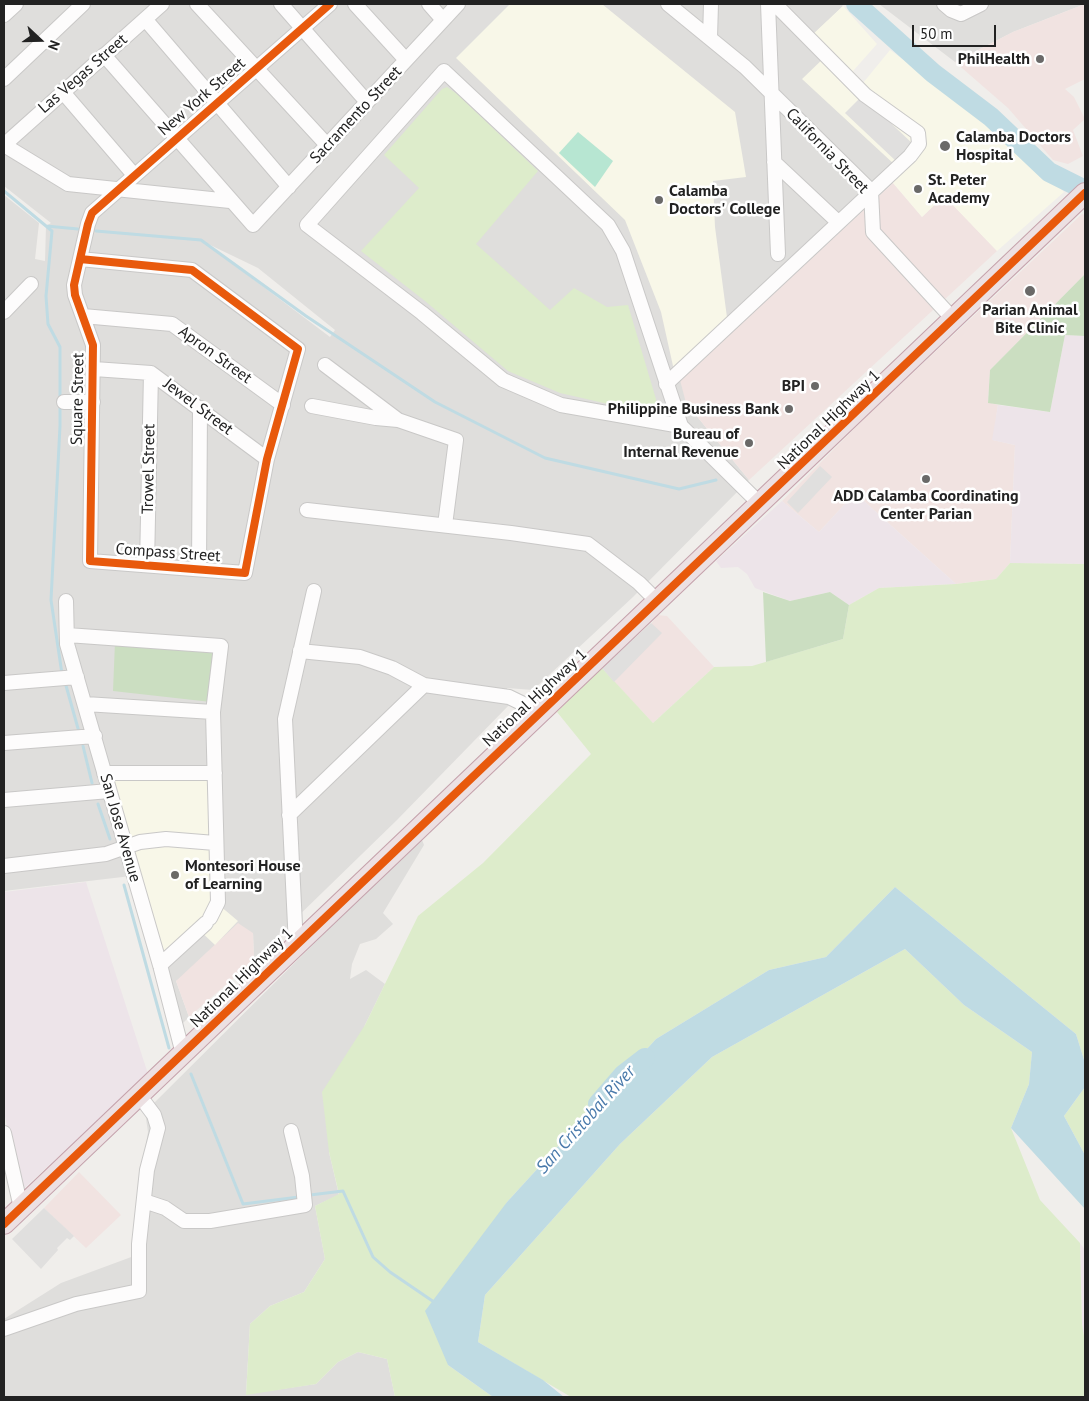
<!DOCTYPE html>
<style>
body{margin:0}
#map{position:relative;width:1089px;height:1401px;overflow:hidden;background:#f0eeeb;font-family:"PT Sans",sans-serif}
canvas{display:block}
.frame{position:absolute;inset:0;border:5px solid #222;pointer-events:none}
.north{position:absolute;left:15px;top:15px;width:50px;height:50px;-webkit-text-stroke:4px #fff;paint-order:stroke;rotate:111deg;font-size:14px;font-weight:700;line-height:20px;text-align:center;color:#222}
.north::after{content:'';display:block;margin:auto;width:18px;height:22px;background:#222;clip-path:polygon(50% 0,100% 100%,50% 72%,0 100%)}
.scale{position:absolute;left:912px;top:25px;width:84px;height:22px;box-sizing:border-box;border:2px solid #222;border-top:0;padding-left:6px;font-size:15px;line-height:18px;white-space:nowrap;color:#222;-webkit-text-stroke:4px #fff;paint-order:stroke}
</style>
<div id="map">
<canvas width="1089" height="1401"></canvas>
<div class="frame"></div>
<div class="north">N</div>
<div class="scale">50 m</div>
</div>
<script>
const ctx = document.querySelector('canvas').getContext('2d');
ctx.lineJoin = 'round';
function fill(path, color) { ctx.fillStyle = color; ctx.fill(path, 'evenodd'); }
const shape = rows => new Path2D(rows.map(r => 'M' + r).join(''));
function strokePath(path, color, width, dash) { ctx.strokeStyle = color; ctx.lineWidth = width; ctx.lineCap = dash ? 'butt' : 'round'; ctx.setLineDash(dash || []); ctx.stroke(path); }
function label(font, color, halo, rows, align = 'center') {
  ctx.font = font + ' "PT Sans",sans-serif'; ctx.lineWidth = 5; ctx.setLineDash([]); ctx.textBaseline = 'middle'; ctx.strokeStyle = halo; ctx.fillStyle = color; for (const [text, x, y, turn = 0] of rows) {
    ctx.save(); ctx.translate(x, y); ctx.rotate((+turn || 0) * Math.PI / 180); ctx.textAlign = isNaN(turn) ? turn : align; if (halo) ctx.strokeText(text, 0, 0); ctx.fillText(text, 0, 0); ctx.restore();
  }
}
const residential = shape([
 [4,4,841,4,843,6,813,35,895,165,893,183,704,357,686,403,749,480,633,597,533,690,507,688,510,704,397,820,254,959,253,933,176,981,189,1017,177,1029,131,876,4,891,4,195,39,223,35,259,45,261,46,226,51,223,4,186],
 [204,242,258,268,335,330,330,337],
 [879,4,1085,4,1013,32,955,62],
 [421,837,424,845,383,913,393,924,376,939,360,944,352,964,350,979,366,970,385,984,365,1025,329,1152,339,1195,315,1206,325,1259,304,1292,270,1306,250,1324,246,1394,316,1384,338,1362,358,1352,387,1359,395,1397,4,1397,4,1319,61,1283,134,1256,140,1180,148,1132,145,1112]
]);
const commercial = shape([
 [1085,4,1085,79,1065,89,1074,97,1085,119,1073,130,1083,156,1068,164,1053,160,1008,108,955,62,1013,32],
 [893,183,922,217,944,195,997,251,749,480,686,403,680,380],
 [1082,214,1085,215,1085,274,990,370,988,402,998,405,993,440,1015,445,1010,563,996,579,956,584,855,493,819,532,782,501,868,415],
 [657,615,667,616,714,667,653,723,614,682],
 [238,923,253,933,254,960,189,1017,176,981],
 [79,1172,121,1215,86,1248,44,1208]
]);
const industrial = shape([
 [1065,335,1085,336,1085,564,1010,563,1015,445,992,440,998,405,1050,412],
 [855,493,956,584,879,588,849,605,830,592,790,601,755,588,747,574,738,567,721,568,716,561,782,501,819,532],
 [86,882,148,1074,20,1192,4,1111,4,892],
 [1080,1243,1085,1250,1085,1342,1082,1324]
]);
const education = shape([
 [510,4,602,4,735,112,746,177,713,181,715,227,728,325,675,375,661,312,625,220,456,58],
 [843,6,877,44,853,71,863,83,890,50,997,128,1064,192,997,251,944,196,922,217,893,183,895,165,802,79,828,54,812,35],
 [209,776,213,900,238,921,215,945,198,929,164,960,112,777]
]);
const grass = shape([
 [447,87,457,94,538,171,476,244,550,310,574,288,607,307,628,305,661,416,560,393,508,371,425,301,361,251,419,188,384,155,442,89],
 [1010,563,1085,564,1085,1063,1076,1034,895,887,826,957,769,970,656,1039,507,1202,448,1365,493,1397,395,1397,387,1359,358,1352,338,1362,316,1384,246,1395,250,1324,270,1306,304,1292,325,1259,315,1206,339,1194,329,1152,322,1092,365,1025,418,916,483,863,591,754,557,712,602,668,653,723,714,667,752,666,843,639,849,605,879,588,956,584,996,579],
 [905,949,964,1005,1032,1052,1029,1084,1011,1128,1040,1200,1080,1243,1082,1324,1085,1342,1085,1397,571,1397,478,1342,485,1295,620,1144,712,1057],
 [1085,1087,1085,1155,1064,1116]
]);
const forest = shape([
 [1085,274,1085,336,1065,335,1050,412,988,403,990,370],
 [763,592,790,601,830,592,849,605,843,639,766,662],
 [115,642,214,648,211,702,113,691]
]);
const pitch = shape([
 [578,132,613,161,595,187,559,153]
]);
const parking = shape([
 [862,96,914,145,897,162,845,113],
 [820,466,832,477,798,513,787,502],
 [651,623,662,633,614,682,602,668],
 [44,1208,74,1236,70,1240,67,1238,57,1248,58,1250,41,1269,12,1239]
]);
const water = shape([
 [895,887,1076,1034,1085,1063,1085,1087,1064,1116,1085,1155,1085,1209,1011,1128,1029,1084,1032,1052,964,1005,905,949,712,1057,620,1144,485,1295,478,1342,543,1380,564,1397,493,1397,448,1365,425,1311,507,1202,656,1039,769,970,826,957]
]);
const stream = shape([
 [4,191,52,231,46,296,48,324,60,347,60,426,51,600,62,674],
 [46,226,78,229],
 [96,231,201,240,306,316,435,402,545,458,679,489,716,480],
 [65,682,79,732],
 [83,746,92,783],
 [98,804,110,839],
 [124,885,169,1048],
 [191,1074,243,1204,299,1197],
 [310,1195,343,1191,373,1257,390,1272,434,1302]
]);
const river = shape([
 [856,4,933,73,991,117,1049,172,1085,190],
 [598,1104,623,1075,645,1058]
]);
const minor = shape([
 [197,4,327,145],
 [281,4,367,102],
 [355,4,406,60],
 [429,4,443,20],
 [668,4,745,67,871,191,873,232,953,319],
 [768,4,778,254],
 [944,4,951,10,961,14,981,4],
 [4,15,16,4],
 [145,19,289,187],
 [710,38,711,4],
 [104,55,253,225,458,4],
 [4,79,83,4],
 [62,91,134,175],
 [4,145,68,184,230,201],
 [4,145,162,4],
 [774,162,838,222],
 [80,259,192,270,298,349,267,459,245,573,90,561,93,345,75,295,74,285,88,224,92,213,330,4],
 [4,312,31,284],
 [83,316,172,324,283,405],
 [325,365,398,420],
 [94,369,151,373,267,459],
 [666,384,910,156,919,144,918,133,865,95,775,4],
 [64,402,93,402],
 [312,406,376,418,398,420,456,440,445,525],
 [681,426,561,405,503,380,422,313,307,225,444,71,608,225,623,251,681,426,760,504],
 [307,510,511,533,588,544,639,583,658,602],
 [147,565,151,373],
 [199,569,200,408],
 [66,601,67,644,160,965,183,1054],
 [67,635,221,646,213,712,218,902,210,918],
 [300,651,360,657,392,668,424,685,509,697,540,712],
 [4,683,77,677],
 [85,704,213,712],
 [4,743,95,736],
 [104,773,215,773],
 [4,800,109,791],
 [289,815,424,685],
 [4,866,106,854,140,842,166,839,215,843],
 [296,946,285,719,314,591],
 [160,965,206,923],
 [4,1133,21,1208],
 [144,1201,165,1208,184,1221,210,1221,305,1205,302,1176,291,1131],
 [4,1329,76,1304,139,1291,139,1244,147,1170,158,1128,154,1115,139,1095]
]);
const highway = shape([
 [4,1224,1085,193]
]);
const cycleway = shape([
 [80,259,192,270,298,349,267,459,245,573,90,561,93,345,75,295,74,285,88,224,92,213,330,4],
 [4,1224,1085,193]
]);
const markers = [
 [1040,59,5,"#6a6968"],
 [945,146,6,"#6a6968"],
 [918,189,5,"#6a6968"],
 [659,200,5,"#6a6968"],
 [1030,291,6,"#6a6968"],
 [815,386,5,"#6a6968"],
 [789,409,5,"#6a6968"],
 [749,443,5,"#6a6968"],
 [926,479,5,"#6a6968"],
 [175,875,5,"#6a6968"]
];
const poiNames = [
 ["PhilHealth",1030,59],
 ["Calamba Doctors",956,137,"left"],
 ["Hospital",956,155,"left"],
 ["St. Peter",928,180,"left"],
 ["Academy",928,198,"left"],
 ["Calamba",669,191,"left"],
 ["Doctors' College",669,209,"left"],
 ["Parian Animal",1030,310,"center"],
 ["Bite Clinic",1030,328,"center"],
 ["BPI",805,386],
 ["Philippine Business Bank",779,409],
 ["Bureau of",739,434],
 ["Internal Revenue",739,452],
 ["ADD Calamba Coordinating",926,496,"center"],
 ["Center Parian",926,514,"center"],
 ["Montesori House",185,866,"left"],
 ["of Learning",185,884,"left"]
];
const streetNames = [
 ["Las Vegas Street",83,74,-41],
 ["New York Street",202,97,-41],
 ["Sacramento Street",356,115,-47],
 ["California Street",827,151,46],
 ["Apron Street",215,355,36],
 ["Square Street",78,399,-89],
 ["Jewel Street",198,407,37],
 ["National Highway 1",829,420,-44],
 ["Trowel Street",149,469,-89],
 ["Compass Street",168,553,4],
 ["National Highway 1",535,698,-43],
 ["San Jose Avenue",120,828,74],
 ["National Highway 1",242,978,-44]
];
const waterNames = [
 ["San Cristobal River",586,1120,-48]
];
fill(residential, '#dfdedc');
fill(commercial, '#f1e3e1');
fill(industrial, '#ede4e9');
fill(education, '#f8f7e8');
fill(grass, '#ddeccb');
fill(forest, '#cbdec1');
fill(pitch, '#b7e6d2');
fill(parking, '#e0dfde');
fill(water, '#bfdbe3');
strokePath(stream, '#bfdbe3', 3);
strokePath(river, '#bfdbe3', 20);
strokePath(minor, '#c9c8c7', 16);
strokePath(highway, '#c5a2ac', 22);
strokePath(minor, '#fdfcfc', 14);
strokePath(highway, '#ece0e2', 20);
strokePath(cycleway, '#e8590c', 8);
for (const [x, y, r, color] of markers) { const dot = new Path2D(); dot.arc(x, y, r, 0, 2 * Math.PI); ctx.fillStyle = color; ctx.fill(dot); strokePath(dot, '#fff', 2); }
label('bold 16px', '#222', '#fff', poiNames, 'right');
label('16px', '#222', '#fff', streetNames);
label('italic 18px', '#4a7aab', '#fff', waterNames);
</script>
